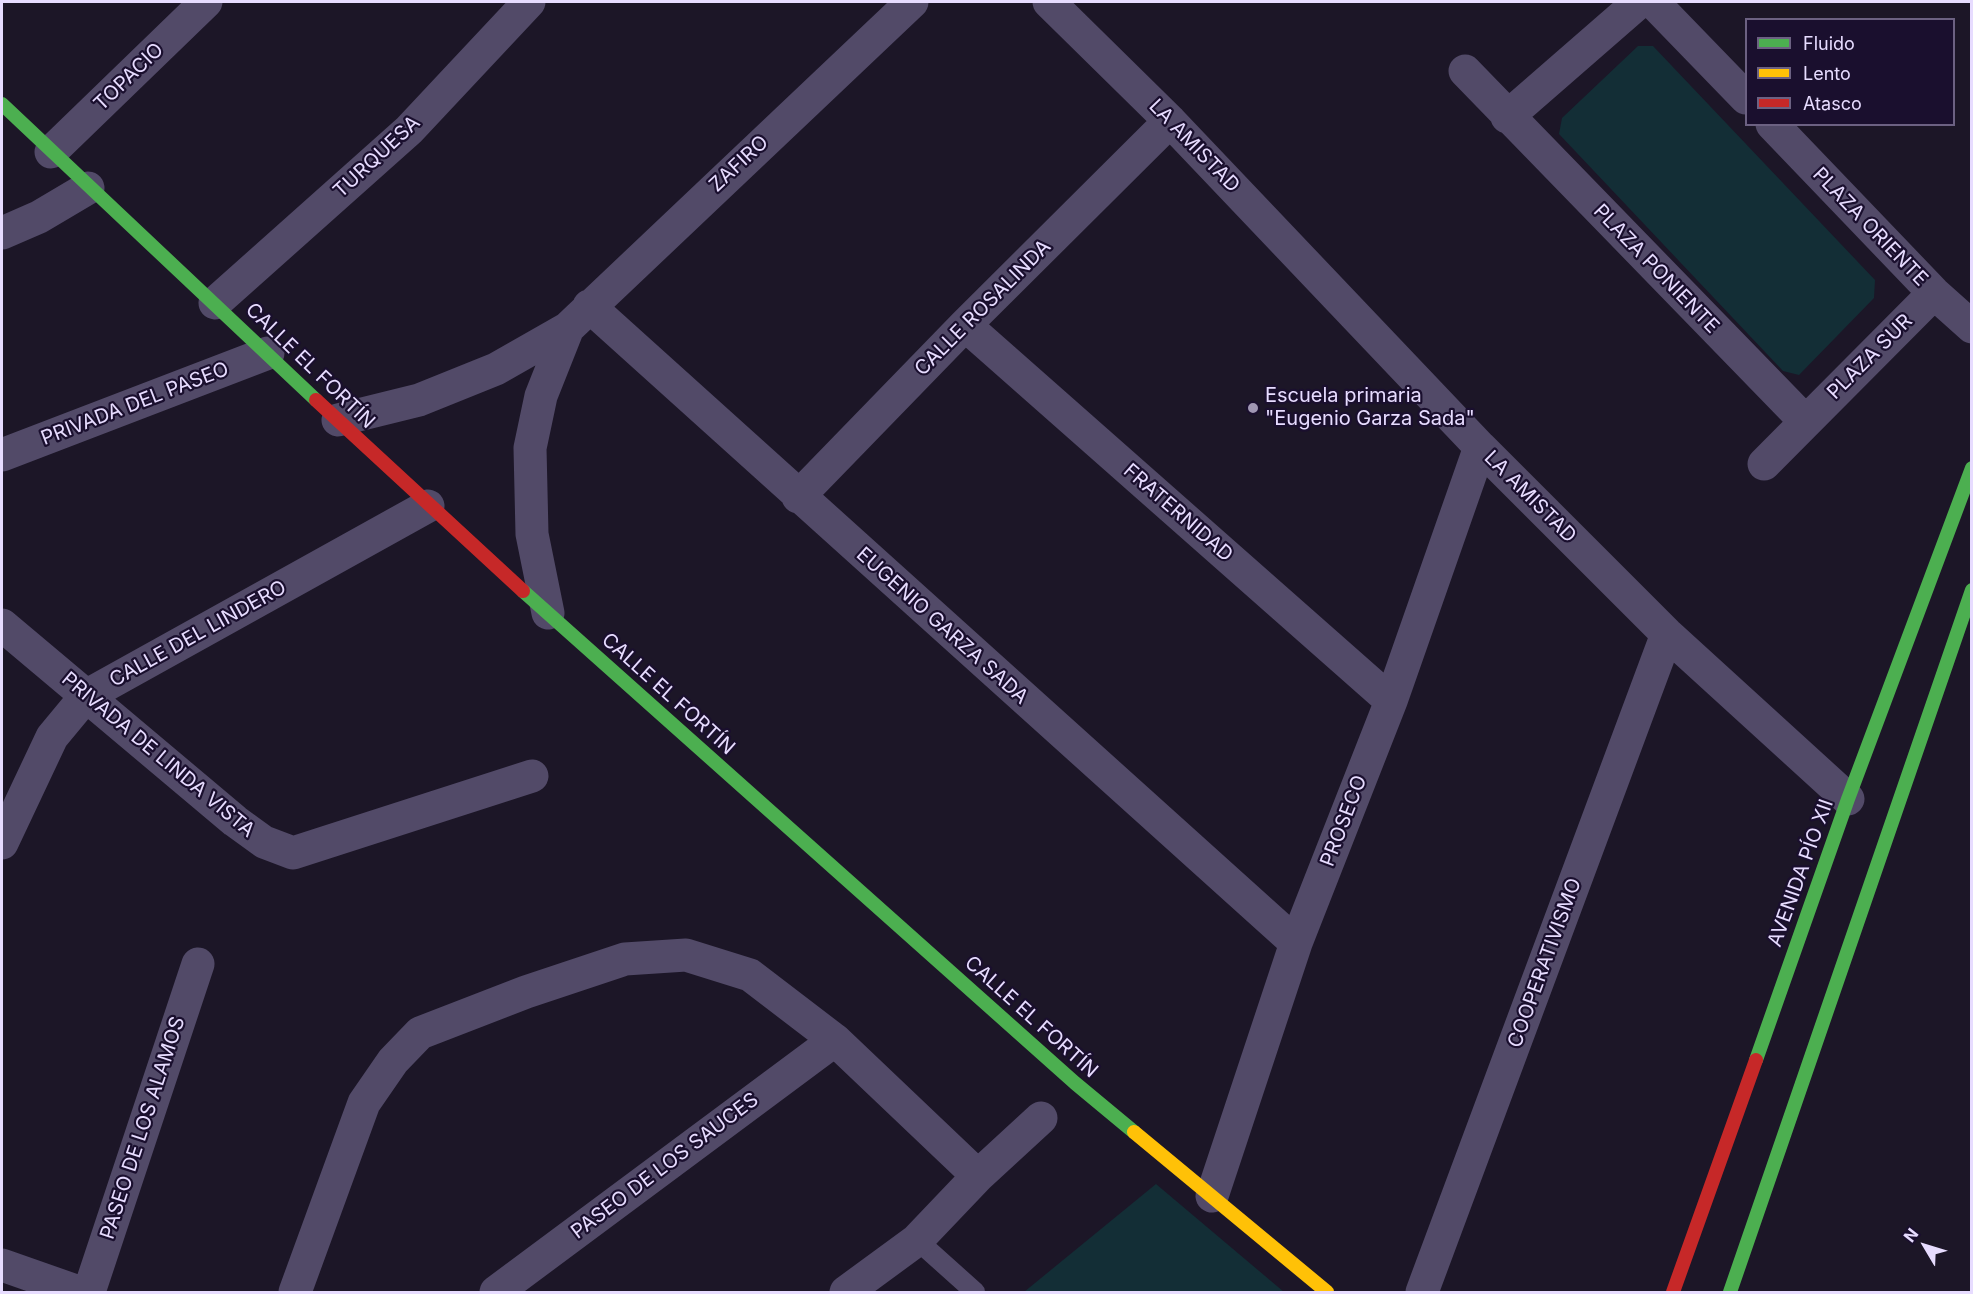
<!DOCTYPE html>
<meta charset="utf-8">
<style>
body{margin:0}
#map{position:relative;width:1973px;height:1294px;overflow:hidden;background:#1c1627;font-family:Inter,sans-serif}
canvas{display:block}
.frame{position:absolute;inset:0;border:3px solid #e7dcff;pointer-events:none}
.legend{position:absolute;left:1745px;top:18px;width:210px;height:108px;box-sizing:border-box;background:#1a0f2e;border:2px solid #6c6182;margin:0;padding:8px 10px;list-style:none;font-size:18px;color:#e7dcff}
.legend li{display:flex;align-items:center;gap:12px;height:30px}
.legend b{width:30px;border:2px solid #6c6182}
.north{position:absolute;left:1895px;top:1216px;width:60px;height:60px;-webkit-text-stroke:4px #1a0f2e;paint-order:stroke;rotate:308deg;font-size:16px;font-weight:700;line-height:24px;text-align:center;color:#e7dcff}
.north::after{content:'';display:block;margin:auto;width:21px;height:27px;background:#e7dcff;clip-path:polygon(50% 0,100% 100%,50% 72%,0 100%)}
</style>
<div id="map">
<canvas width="1973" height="1294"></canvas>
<div class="frame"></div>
<ul class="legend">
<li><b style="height:8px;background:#4caf50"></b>Fluido</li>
<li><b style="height:8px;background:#ffc107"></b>Lento</li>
<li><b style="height:8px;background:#c62828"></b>Atasco</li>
</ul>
<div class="north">N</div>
</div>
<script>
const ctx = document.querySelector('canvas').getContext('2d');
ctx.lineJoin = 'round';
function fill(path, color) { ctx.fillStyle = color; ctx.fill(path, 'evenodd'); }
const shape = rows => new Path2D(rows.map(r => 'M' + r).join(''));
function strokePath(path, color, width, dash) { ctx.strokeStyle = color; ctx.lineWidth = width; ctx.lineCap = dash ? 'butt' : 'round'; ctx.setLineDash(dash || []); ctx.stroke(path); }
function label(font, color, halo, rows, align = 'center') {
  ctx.font = font + ' Inter,sans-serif'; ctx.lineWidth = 4.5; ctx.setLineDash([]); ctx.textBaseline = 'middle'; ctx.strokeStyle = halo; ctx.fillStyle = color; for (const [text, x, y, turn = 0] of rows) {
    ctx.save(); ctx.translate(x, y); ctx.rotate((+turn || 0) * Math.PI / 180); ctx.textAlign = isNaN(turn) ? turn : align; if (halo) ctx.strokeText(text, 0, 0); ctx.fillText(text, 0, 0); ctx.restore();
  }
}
const green = shape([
 [1638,46,1653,46,1875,280,1874,298,1799,375,1783,371,1559,134,1562,118],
 [1156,1184,1284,1292,1024,1292]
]);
const lane = shape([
 [917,1240,975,1292]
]);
const street = shape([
 [1049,2,1170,121,1480,447,1667,634,1848,799],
 [1653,2,1746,98],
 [1465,71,1805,421],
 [1507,117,1639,2],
 [1772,124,1934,293,1972,327],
 [51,152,206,2],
 [2,233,39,217,88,188],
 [215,303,409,130,529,2],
 [589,306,1296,943],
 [965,325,1391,701],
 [338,420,419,400,496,369,568,328,912,2],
 [2,455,268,353],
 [1764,464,1934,293],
 [798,497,965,325,1170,121],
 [548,613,532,534,530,448,541,396,568,328],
 [2,625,235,821,264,842,293,853,532,776],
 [2,843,52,737,86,696,428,506],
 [1212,1196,1296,943,1391,701,1480,447],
 [2,1265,79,1292],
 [89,1292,198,964],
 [295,1292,364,1103,393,1061,420,1033,526,992,625,959,686,955,750,975,835,1040,978,1176],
 [496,1292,835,1040],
 [846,1292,917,1240,978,1176,1041,1118],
 [1422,1292,1667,634]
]);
const fast = shape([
 [2,104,316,400],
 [523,591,1075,1083,1134,1132],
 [1756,1060,1848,799,1972,468],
 [1730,1292,1972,590]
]);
const slow = shape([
 [1134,1132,1327,1292]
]);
const jam = shape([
 [316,400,523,591],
 [1673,1292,1756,1060]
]);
const markers = [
 [1253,408,6,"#a097b3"]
];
const streetNames = [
 ["TOPACIO",129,77,-44],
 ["LA AMISTAD",1194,146,46],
 ["TURQUESA",377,157,-43],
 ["ZAFIRO",739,164,-43],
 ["PLAZA ORIENTE",1870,227,46],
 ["PLAZA PONIENTE",1656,269,46],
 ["CALLE ROSALINDA",983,308,-45],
 ["PLAZA SUR",1870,357,-45],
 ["CALLE EL FORTÍN",310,366,44],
 ["PRIVADA DEL PASEO",135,404,-21],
 ["LA AMISTAD",1530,497,45],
 ["FRATERNIDAD",1178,513,41],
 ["EUGENIO GARZA SADA",942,626,42],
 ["CALLE DEL LINDERO",198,634,-29],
 ["CALLE EL FORTÍN",668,694,42],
 ["PRIVADA DE LINDA VISTA",158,755,40],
 ["PROSECO",1344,821,-69],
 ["AVENIDA PÍO XII",1801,873,-70],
 ["COOPERATIVISMO",1545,963,-70],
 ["CALLE EL FORTÍN",1031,1017,42],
 ["PASEO DE LOS ALAMOS",143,1128,-72],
 ["PASEO DE LOS SAUCES",665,1166,-37]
];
const poiNames = [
 ["Escuela primaria",1265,396],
 ["\"Eugenio Garza Sada\"",1265,419]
];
fill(green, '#132e36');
strokePath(lane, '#524a68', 20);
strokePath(street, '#524a68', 33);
strokePath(fast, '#4caf50', 14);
strokePath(slow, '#ffc107', 14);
strokePath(jam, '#c62828', 14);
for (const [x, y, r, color] of markers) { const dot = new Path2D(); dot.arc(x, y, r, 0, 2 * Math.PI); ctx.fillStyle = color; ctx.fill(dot); strokePath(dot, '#1a0f2e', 2); }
label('20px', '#e7dcff', '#1a0f2e', streetNames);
label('20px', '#e7dcff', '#1a0f2e', poiNames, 'left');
</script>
